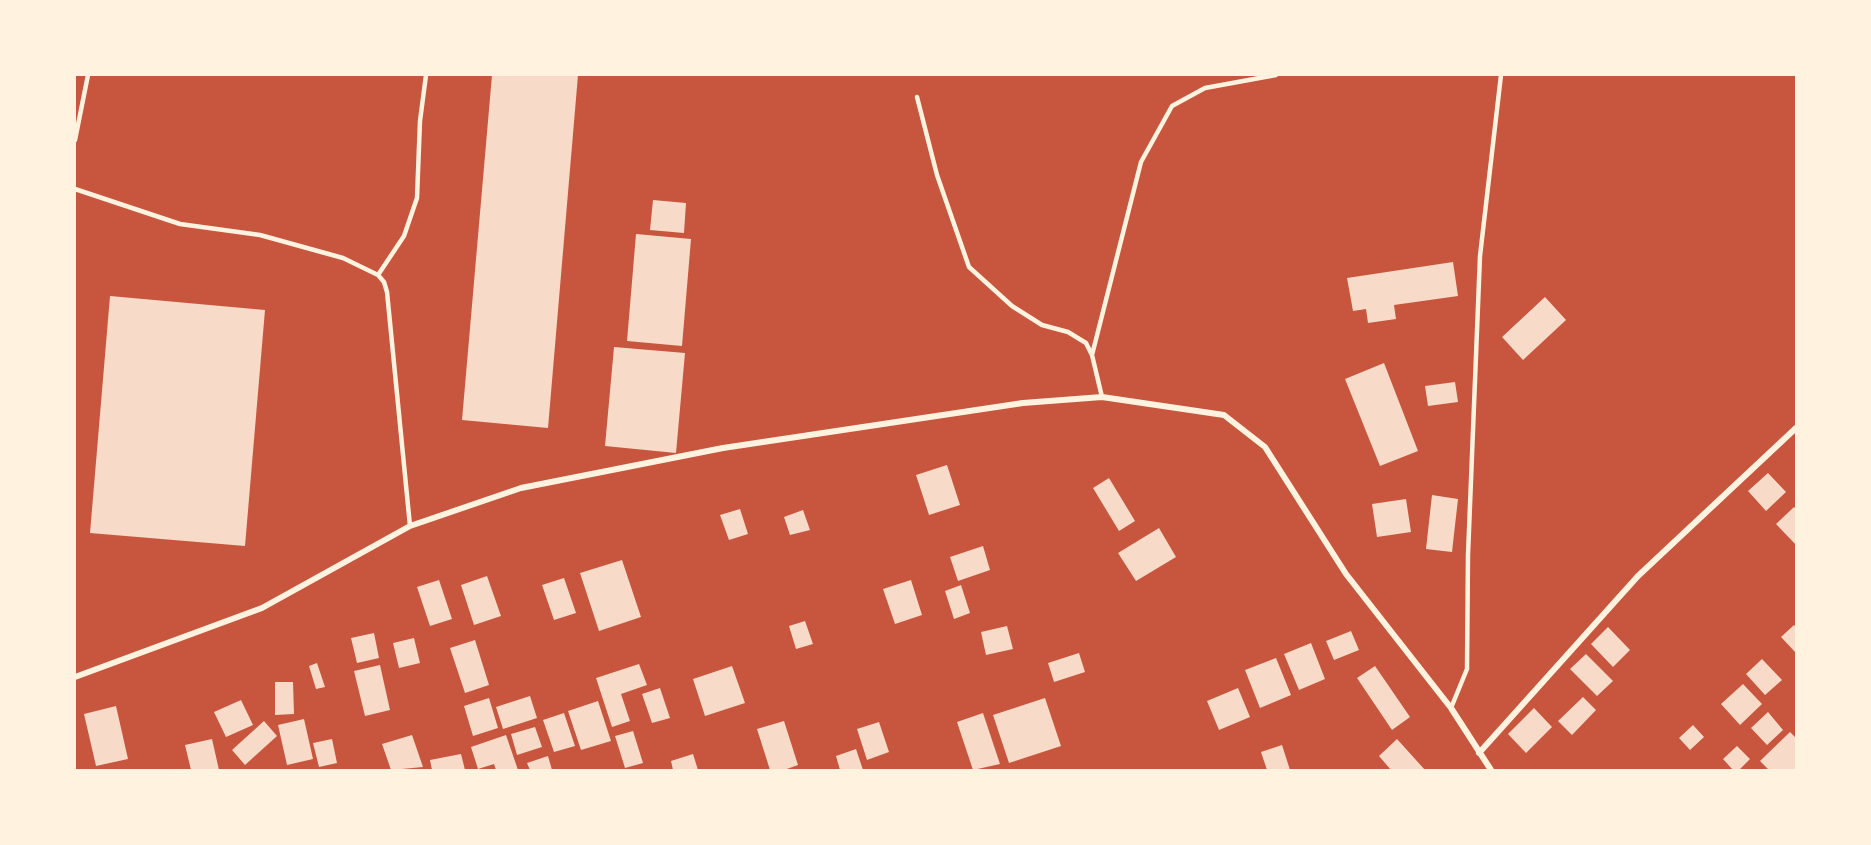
<!DOCTYPE html>
<style>
body{margin:0}
#map{position:relative;width:1871px;height:845px;overflow:hidden;background:#c8553d;font-family:"Varela Round",sans-serif}
canvas{display:block}
.frame{position:absolute;inset:0;border:76px solid #fff3e0;pointer-events:none}
</style>
<div id="map">
<canvas width="1871" height="845"></canvas>
<div class="frame"></div>
</div>
<script>
const ctx = document.querySelector('canvas').getContext('2d');
ctx.lineJoin = 'round';
function fill(path, color) { ctx.fillStyle = color; ctx.fill(path, 'evenodd'); }
const shape = rows => new Path2D(rows.map(r => 'M' + r).join(''));
function strokePath(path, color, width, dash) { ctx.strokeStyle = color; ctx.lineWidth = width; ctx.lineCap = dash ? 'butt' : 'round'; ctx.setLineDash(dash || []); ctx.stroke(path); }
const building = shape([
 [492,75,578,75,548,428,462,420],
 [653,200,686,203,684,233,650,230],
 [636,234,691,239,682,346,627,341],
 [1453,262,1458,296,1394,305,1396,319,1368,323,1366,309,1353,311,1347,278],
 [110,296,265,310,245,546,90,533],
 [1545,297,1566,320,1523,360,1502,337],
 [614,347,685,353,676,453,605,446],
 [1384,363,1418,451,1380,466,1345,379],
 [1455,382,1458,402,1428,406,1425,386],
 [947,465,960,505,929,515,916,475],
 [1768,473,1786,492,1766,511,1748,491],
 [1109,478,1135,521,1119,531,1093,488],
 [1432,495,1458,499,1452,552,1426,549],
 [1406,499,1411,532,1377,537,1372,504],
 [1794,507,1796,509,1796,545,1776,524],
 [740,509,748,534,729,540,720,515],
 [803,510,810,530,790,535,784,517],
 [1159,528,1176,557,1136,581,1118,553],
 [983,546,990,570,958,581,950,557],
 [622,560,641,617,599,631,580,573],
 [487,576,501,616,474,625,461,585],
 [564,578,576,613,554,620,542,585],
 [439,580,452,619,430,626,417,587],
 [911,580,922,615,895,624,883,589],
 [961,585,970,613,954,619,945,591],
 [805,621,813,644,796,649,789,626],
 [1794,625,1796,627,1796,653,1781,637],
 [1007,626,1013,649,986,655,981,632],
 [1608,627,1630,650,1613,667,1591,644],
 [1351,631,1359,650,1334,660,1326,641],
 [374,633,379,658,357,663,351,638],
 [414,638,420,663,399,668,393,643],
 [475,640,489,685,465,693,450,648],
 [1311,643,1325,679,1299,690,1284,654],
 [1079,653,1085,672,1054,682,1048,663],
 [1586,654,1613,681,1597,696,1570,669],
 [1276,658,1291,695,1260,708,1245,670],
 [1762,659,1782,680,1765,695,1746,674],
 [317,663,325,687,316,689,309,666],
 [639,664,647,685,621,694,630,721,612,727,596,678],
 [380,665,390,710,365,716,354,671],
 [732,666,745,703,705,716,693,679],
 [1375,666,1410,717,1392,730,1357,678],
 [275,682,293,682,294,714,275,715],
 [1743,684,1762,704,1740,725,1721,704],
 [660,688,670,718,652,723,642,694],
 [1238,688,1250,717,1219,730,1207,701],
 [530,696,537,718,503,729,496,707],
 [1583,697,1596,710,1572,735,1558,721],
 [489,698,498,728,473,736,464,706],
 [1045,698,1061,746,1009,763,993,715],
 [241,700,253,725,226,737,214,712],
 [598,701,611,741,581,750,568,711],
 [116,706,128,759,96,766,84,714],
 [1534,708,1552,727,1526,753,1508,734],
 [1768,712,1783,730,1767,745,1751,728],
 [564,713,575,746,554,752,543,720],
 [983,713,1000,764,973,770,957,722],
 [304,719,313,759,287,765,278,725],
 [264,721,277,736,245,765,232,750],
 [784,721,798,765,784,770,770,770,757,729],
 [879,722,889,752,867,760,857,729],
 [1693,725,1704,737,1690,750,1679,738],
 [535,727,542,747,517,755,511,734],
 [633,731,643,763,625,768,615,736],
 [1790,732,1796,738,1796,770,1769,770,1760,761],
 [412,735,423,767,391,770,382,744],
 [506,735,518,770,496,770,494,764,478,769,471,747],
 [212,739,219,770,191,770,185,745],
 [332,739,337,763,319,767,313,743],
 [1397,739,1425,770,1391,770,1379,756],
 [1282,745,1290,770,1267,770,1261,752],
 [1737,746,1750,759,1739,770,1733,770,1723,759],
 [856,749,863,770,840,770,836,756],
 [461,754,465,770,432,770,430,760],
 [693,754,698,770,673,770,671,761],
 [548,756,552,770,530,770,527,763]
]);
const service = shape([
 [917,97,937,175,969,267,1012,306,1042,325,1068,332,1086,343,1092,355,1102,397],
 [75,140,88,75],
 [75,189,180,224,260,235,343,258,378,275,384,282,387,292,410,526],
 [378,275,404,236,417,198,420,121,426,75],
 [1092,355,1141,162,1172,106,1205,88,1276,75],
 [1451,708,1467,669,1468,555,1480,256,1501,75]
]);
const minor = shape([
 [75,677,262,608,410,526,521,488,723,448,1023,403,1102,397,1224,415,1265,447,1346,574,1451,708,1491,770],
 [1479,753,1638,576,1796,428]
]);
fill(building, '#f7dbc8');
strokePath(service, '#fff3e0', 4.5);
strokePath(minor, '#fff3e0', 6);
</script>
